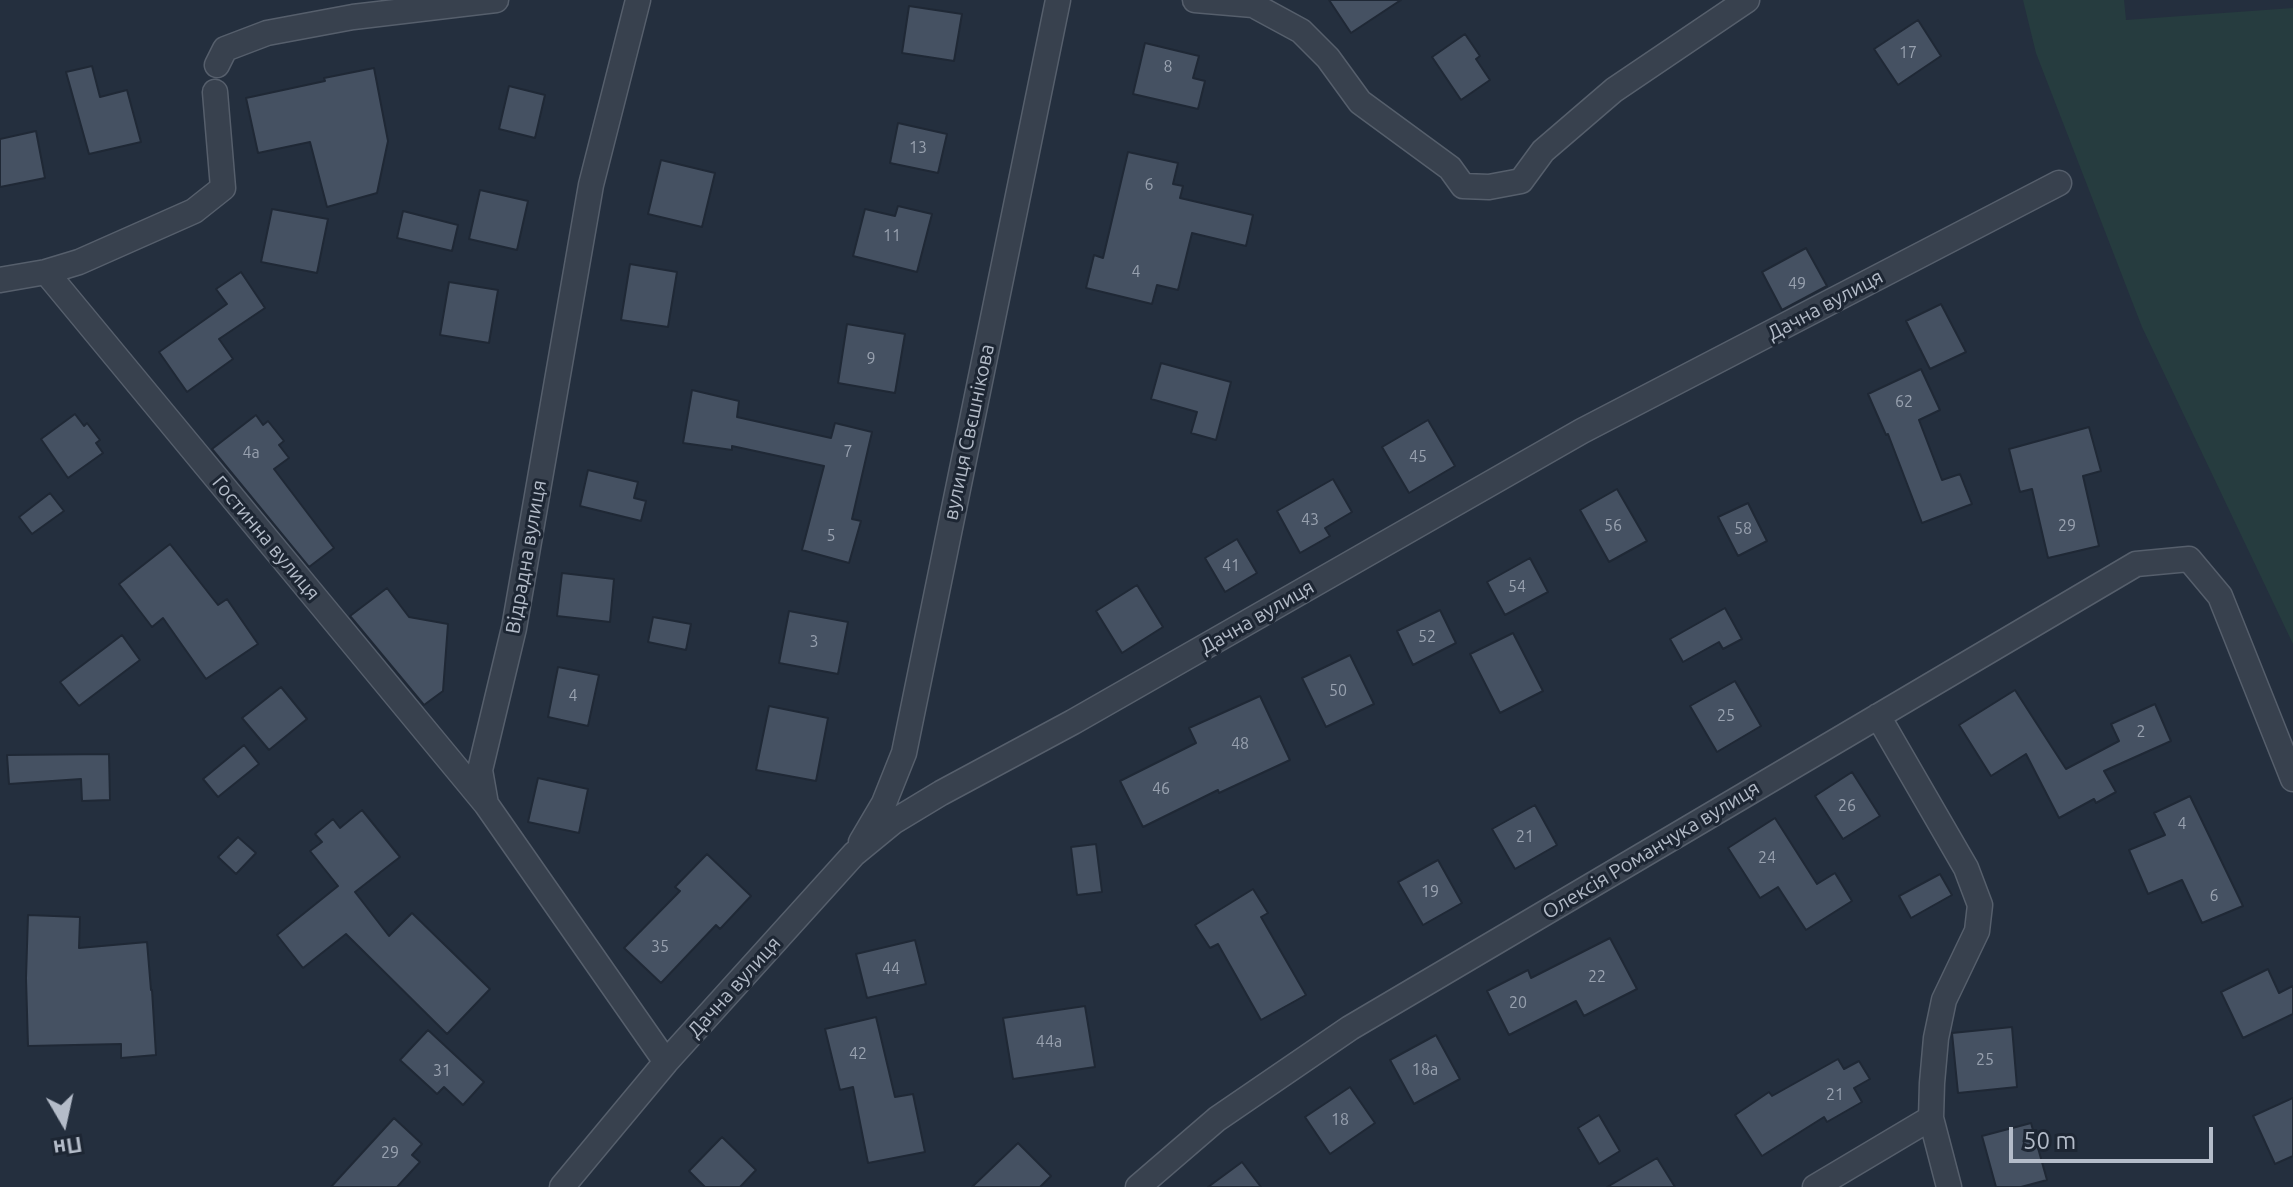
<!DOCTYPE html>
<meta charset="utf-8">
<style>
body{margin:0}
#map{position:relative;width:2293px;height:1187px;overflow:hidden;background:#242f3e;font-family:Ubuntu,sans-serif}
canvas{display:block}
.north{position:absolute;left:24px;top:1083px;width:80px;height:80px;-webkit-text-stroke:6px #1d2633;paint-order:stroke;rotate:171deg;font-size:22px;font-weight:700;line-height:32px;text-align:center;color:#b4bcc9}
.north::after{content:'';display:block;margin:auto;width:28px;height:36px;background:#b4bcc9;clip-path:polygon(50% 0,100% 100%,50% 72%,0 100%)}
.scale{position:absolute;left:2009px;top:1127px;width:204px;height:36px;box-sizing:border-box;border:4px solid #b4bcc9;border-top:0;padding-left:10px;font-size:24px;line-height:28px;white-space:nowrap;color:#b4bcc9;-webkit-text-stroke:6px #1d2633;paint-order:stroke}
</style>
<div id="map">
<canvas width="2293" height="1187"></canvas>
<div class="north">Пн</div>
<div class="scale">50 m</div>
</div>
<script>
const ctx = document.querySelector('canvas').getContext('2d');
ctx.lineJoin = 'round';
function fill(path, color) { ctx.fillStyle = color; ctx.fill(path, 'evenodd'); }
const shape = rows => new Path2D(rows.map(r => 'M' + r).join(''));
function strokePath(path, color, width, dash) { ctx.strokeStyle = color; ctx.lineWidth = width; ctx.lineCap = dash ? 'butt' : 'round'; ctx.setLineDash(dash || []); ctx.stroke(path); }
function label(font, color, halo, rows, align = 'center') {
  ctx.font = font + ' Ubuntu,sans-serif'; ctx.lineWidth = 6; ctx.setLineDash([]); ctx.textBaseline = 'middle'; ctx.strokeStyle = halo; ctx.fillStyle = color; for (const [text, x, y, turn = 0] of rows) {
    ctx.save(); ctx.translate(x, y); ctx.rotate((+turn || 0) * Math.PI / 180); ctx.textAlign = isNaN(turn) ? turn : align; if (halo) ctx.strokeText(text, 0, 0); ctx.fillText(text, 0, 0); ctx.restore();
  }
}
const green = shape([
 [2023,0,2124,0,2126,20,2293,8,2293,644,2142,327,2036,53]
]);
const building = shape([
 [1329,0,1401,0,1351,33,1329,0],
 [909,6,962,14,954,61,902,53,909,6],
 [1918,20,1941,56,1898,85,1874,49,1918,20],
 [1465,34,1480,56,1476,59,1490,80,1461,100,1432,57,1465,34],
 [1145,43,1199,56,1193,78,1205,81,1198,109,1133,94,1145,43],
 [92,66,100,97,127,90,141,142,89,154,66,72,92,66],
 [374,68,388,141,377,193,327,207,310,142,258,153,246,98,325,81,324,78,374,68],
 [509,86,545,95,535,138,499,129,509,86],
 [898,123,947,134,938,173,890,163,898,123],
 [36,131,45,178,0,187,0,139,36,131],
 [1128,152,1178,163,1173,184,1183,186,1180,198,1253,215,1246,246,1192,233,1178,290,1157,285,1152,304,1086,288,1094,255,1103,258,1128,152],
 [661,160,715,173,702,227,648,214,661,160],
 [480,190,528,201,517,250,469,239,480,190],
 [898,206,932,214,917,272,853,256,865,209,895,216,898,206],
 [272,209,328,219,317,273,261,262,272,209],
 [403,211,458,225,452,251,397,238,403,211],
 [1806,248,1827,286,1782,310,1762,272,1806,248],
 [630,264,677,272,668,327,621,320,630,264],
 [241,272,265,308,219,339,233,359,187,392,159,352,227,304,216,289,241,272],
 [449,282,498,290,489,343,440,335,449,282],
 [1941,304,1966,352,1930,369,1906,321,1941,304],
 [847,324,905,334,895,393,838,383,847,324],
 [1161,363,1231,382,1216,440,1191,433,1197,412,1151,399,1161,363],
 [1921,369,1940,410,1919,420,1942,480,1960,474,1972,504,1922,523,1888,434,1886,435,1868,394,1921,369],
 [692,390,739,401,737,417,831,438,835,423,872,432,852,519,861,521,849,563,802,550,824,466,732,446,732,450,683,443,692,390],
 [75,414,84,426,87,423,100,440,96,443,103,453,68,478,41,439,75,414],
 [256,415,263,425,268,421,284,441,279,445,289,458,274,469,334,548,309,567,212,449,256,415],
 [1428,420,1455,466,1409,493,1382,447,1428,420],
 [2089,427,2101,471,2083,476,2099,546,2048,558,2032,489,2020,492,2009,449,2089,427],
 [588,470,638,482,634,498,646,501,641,521,580,506,588,470],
 [1333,479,1352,512,1325,528,1330,536,1300,553,1277,511,1333,479],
 [1617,489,1647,541,1609,562,1580,510,1617,489],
 [50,493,64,511,32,534,19,517,50,493],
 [1748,503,1767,541,1738,556,1718,517,1748,503],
 [1237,539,1257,573,1225,592,1205,558,1237,539],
 [170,544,218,605,227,599,258,644,206,679,163,618,152,627,119,584,170,544],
 [1530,558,1548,592,1505,615,1487,582,1530,558],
 [562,573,614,579,610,622,557,616,562,573],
 [1137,585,1163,627,1122,653,1096,611,1137,585],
 [387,588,409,617,448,624,443,691,424,705,350,616,387,588],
 [1725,608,1742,639,1723,649,1719,642,1683,662,1670,639,1725,608],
 [1440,610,1456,643,1413,665,1397,631,1440,610],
 [789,611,848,622,838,674,779,663,789,611],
 [653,617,691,624,686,650,648,642,653,617],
 [1513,633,1543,691,1500,713,1470,654,1513,633],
 [122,635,140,660,79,706,60,682,122,635],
 [1350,655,1374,704,1326,727,1302,678,1350,655],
 [558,667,599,675,588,726,548,717,558,667],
 [1735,681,1761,726,1717,752,1690,706,1735,681],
 [281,687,307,719,269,750,242,718,281,687],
 [2015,690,2066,769,2119,741,2111,724,2155,704,2171,741,2104,771,2116,792,2096,803,2094,799,2059,818,2026,754,1991,776,1959,725,2015,690],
 [1260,696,1290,760,1219,793,1218,790,1143,827,1120,781,1196,743,1189,728,1260,696],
 [769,706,828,718,816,781,756,770,769,706],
 [244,745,259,764,218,797,203,779,244,745],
 [109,754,110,800,82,801,81,779,9,784,7,755,109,754],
 [1852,772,1880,816,1843,839,1815,796,1852,772],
 [538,778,588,789,579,833,528,822,538,778],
 [2190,796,2243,906,2202,923,2182,880,2148,894,2129,850,2165,835,2154,813,2190,796],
 [1535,805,1557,845,1515,869,1492,829,1535,805],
 [362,810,400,857,355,892,389,936,412,913,490,989,447,1034,346,934,303,968,277,935,338,886,310,851,322,842,315,834,333,819,340,828,362,810],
 [1775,818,1817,884,1835,873,1852,901,1806,930,1778,887,1760,898,1728,848,1775,818],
 [238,837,256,853,236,874,218,857,238,837],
 [1096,844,1102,892,1077,895,1071,847,1096,844],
 [707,854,751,896,720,929,716,925,661,983,624,948,680,891,675,887,707,854],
 [1438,860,1462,903,1423,925,1398,882,1438,860],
 [1940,874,1952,895,1911,918,1899,896,1940,874],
 [1253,889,1268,913,1261,917,1306,995,1261,1020,1218,944,1210,948,1195,925,1253,889],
 [28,915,80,917,79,948,147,942,151,990,152,990,156,1055,121,1058,121,1044,28,1046,26,978,28,915],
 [1610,938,1637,989,1584,1016,1576,1001,1509,1035,1487,991,1528,970,1531,978,1610,938],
 [915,940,926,984,867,998,856,954,915,940],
 [2268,969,2279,993,2293,986,2293,1014,2243,1038,2221,992,2268,969],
 [1085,1006,1095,1067,1013,1079,1003,1018,1085,1006],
 [876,1017,895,1097,913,1094,925,1152,868,1163,853,1087,840,1090,825,1029,876,1017],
 [2012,1027,2017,1087,1958,1093,1952,1033,2012,1027],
 [428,1030,484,1082,463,1105,444,1087,437,1094,400,1060,428,1030],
 [1436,1035,1460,1079,1414,1104,1390,1060,1436,1035],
 [1838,1059,1844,1069,1859,1061,1870,1079,1854,1088,1862,1102,1827,1122,1824,1117,1762,1156,1735,1115,1769,1092,1772,1096,1838,1059],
 [1350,1087,1375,1123,1330,1154,1305,1117,1350,1087],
 [2293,1098,2293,1156,2275,1164,2253,1116,2293,1098],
 [1599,1115,1620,1151,1599,1164,1578,1128,1599,1115],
 [394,1118,422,1144,412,1155,420,1162,397,1187,331,1187,394,1118],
 [2031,1123,2047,1180,2021,1187,1996,1187,1982,1136,2031,1123],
 [722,1137,756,1170,740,1187,705,1187,689,1171,722,1137],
 [1018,1143,1051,1176,1040,1187,972,1187,1018,1143],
 [1657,1158,1675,1187,1607,1187,1657,1158],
 [1242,1162,1261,1187,1208,1187,1242,1162]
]);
const minor = shape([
 [638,0,591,185,514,628,480,770,486,804,666,1062],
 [1195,0,1253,5,1301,31,1328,58,1360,102,1450,168,1463,186,1489,187,1521,181,1543,151,1614,90,1747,0],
 [217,65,225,49,267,33,353,17,496,0],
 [46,272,486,804],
 [0,280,46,272,79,262,194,211,223,188,215,92],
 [1878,716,1966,868,1980,905,1977,931,1944,1000,1936,1038,1932,1083,1931,1118],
 [861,842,884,803,904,753,1058,0],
 [562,1187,666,1062,854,854,893,822,941,793,1073,722,1582,431,2059,183],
 [1138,1187,1217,1119,1350,1028,2136,564,2189,559,2220,596,2293,779],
 [1815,1187,1931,1118,1949,1187]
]);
const numberNames = [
 ["17",1908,53],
 ["8",1168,67],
 ["13",918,148],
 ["6",1149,185],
 ["11",892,236],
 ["4",1136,272],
 ["49",1797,284],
 ["9",871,359],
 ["62",1904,402],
 ["7",848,452],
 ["4а",251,453],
 ["45",1418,457],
 ["43",1310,520],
 ["56",1613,526],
 ["29",2067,526],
 ["58",1743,529],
 ["5",831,536],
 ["41",1231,566],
 ["54",1517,587],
 ["52",1427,637],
 ["3",814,642],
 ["50",1338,691],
 ["4",573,696],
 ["25",1726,716],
 ["2",2141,732],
 ["48",1240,744],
 ["46",1161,789],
 ["26",1847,806],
 ["4",2182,824],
 ["21",1525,837],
 ["24",1767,858],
 ["19",1430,892],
 ["6",2214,896],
 ["35",660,947],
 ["44",891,969],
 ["22",1597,977],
 ["20",1518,1003],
 ["44а",1049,1042],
 ["42",858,1054],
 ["25",1985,1060],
 ["18а",1425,1070],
 ["31",442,1071],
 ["21",1835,1095],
 ["18",1340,1120],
 ["29",390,1153]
];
const streetNames = [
 ["Дачна вулиця",1825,305,-28],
 ["вулиця Свєшнікова",969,432,-78],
 ["Гостинна вулиця",266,538,50],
 ["Відрадна вулиця",526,557,-80],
 ["Дачна вулиця",1257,617,-30],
 ["Олексія Романчука вулиця",1651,850,-31],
 ["Дачна вулиця",734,987,-48]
];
fill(green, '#263c3f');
fill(building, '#455162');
strokePath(building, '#1f2835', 2);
strokePath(minor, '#565f6c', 27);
strokePath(minor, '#38414e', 24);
label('16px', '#98a1af', null, numberNames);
label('20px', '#b4bcc9', '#1d2633', streetNames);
</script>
